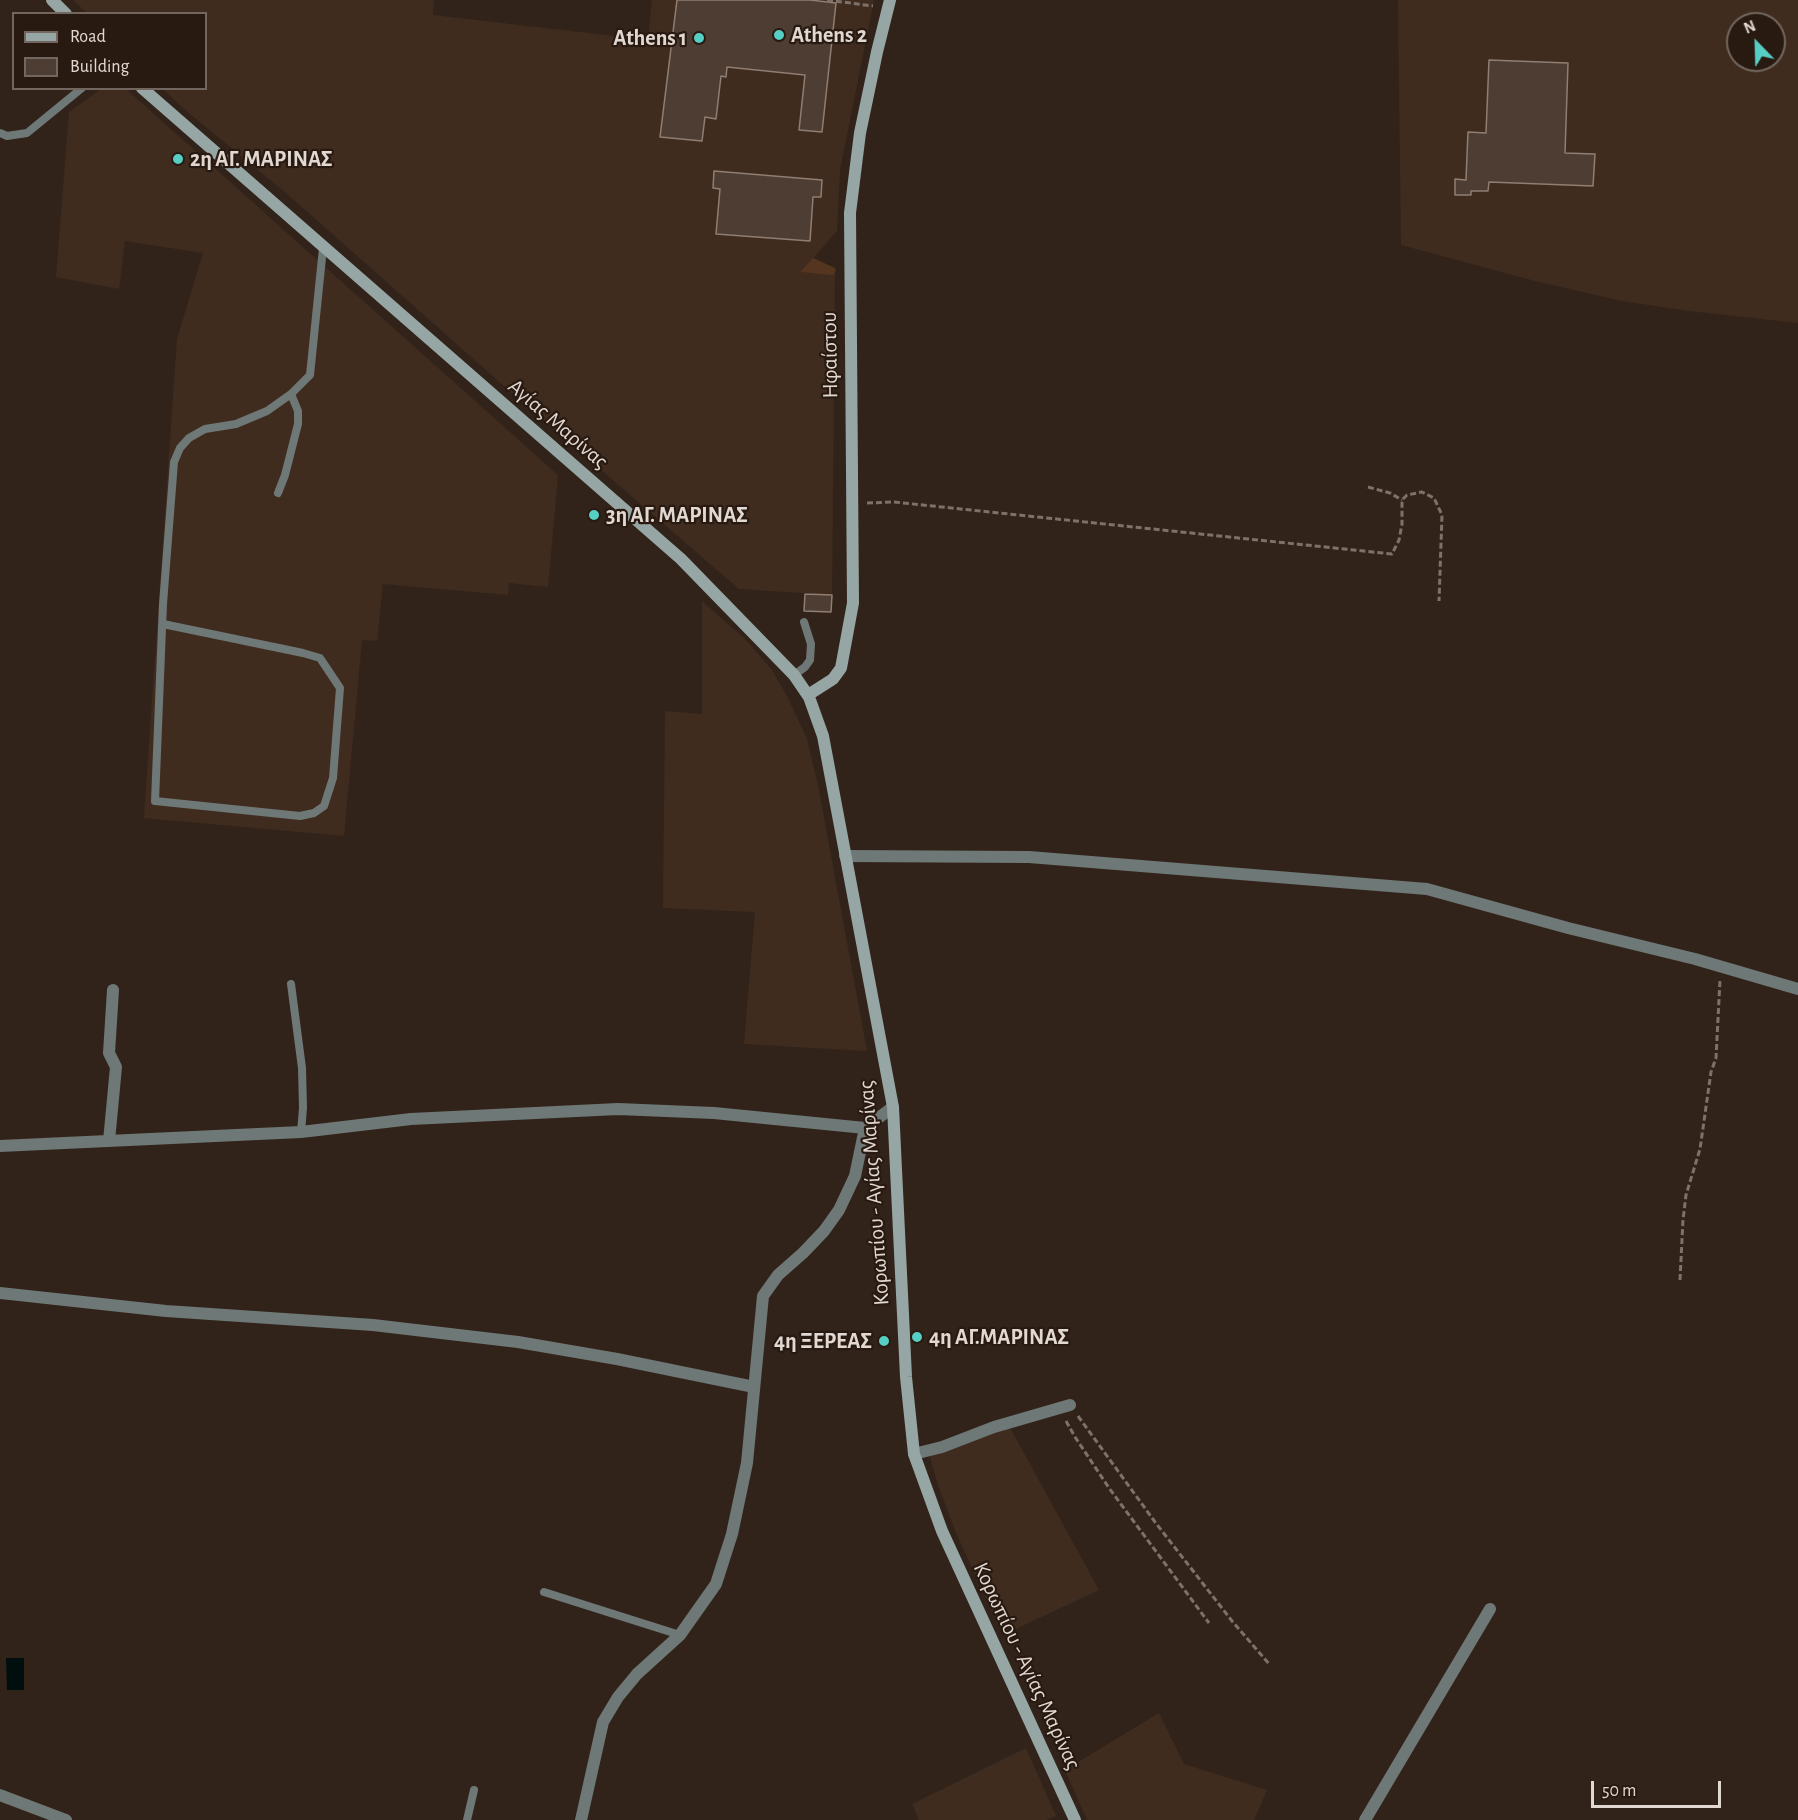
<!DOCTYPE html>
<meta charset="utf-8">
<style>
body{margin:0}
#map{position:relative;width:1798px;height:1820px;overflow:hidden;background:#32231a;font-family:"Alegreya Sans",sans-serif}
canvas{display:block}
.legend{position:absolute;left:12px;top:12px;width:195px;height:78px;box-sizing:border-box;background:#281a11;border:2px solid #72665e;margin:0;padding:8px 10px;list-style:none;font-size:18px;color:#e2d8d2}
.legend li{display:flex;align-items:center;gap:12px;height:30px}
.legend b{width:30px;border:2px solid #72665e}
.north{position:absolute;left:1726px;top:12px;width:60px;height:60px;box-sizing:border-box;background:#281a11;border:2px solid #72665e;border-radius:50%;rotate:337deg;font-size:16px;font-weight:700;line-height:24px;text-align:center;color:#e2d8d2}
.north::after{content:'';display:block;margin:auto;width:21px;height:27px;background:#56cec3;clip-path:polygon(50% 0,100% 100%,50% 72%,0 100%)}
.scale{position:absolute;left:1591px;top:1781px;width:130px;height:27px;box-sizing:border-box;border:3px solid #e2d8d2;border-top:0;padding-left:8px;font-size:18px;line-height:21px;white-space:nowrap;color:#e2d8d2;-webkit-text-stroke:4px #281a11;paint-order:stroke}
</style>
<div id="map">
<canvas width="1798" height="1820"></canvas>
<ul class="legend">
<li><b style="height:8px;background:#96a6a4"></b>Road</li>
<li><b style="height:16px;background:#4d3d33"></b>Building</li>
</ul>
<div class="north">N</div>
<div class="scale">50 m</div>
</div>
<script>
const ctx = document.querySelector('canvas').getContext('2d');
ctx.lineJoin = 'round';
function fill(path, color) { ctx.fillStyle = color; ctx.fill(path, 'evenodd'); }
const shape = rows => new Path2D(rows.map(r => 'M' + r).join(''));
function strokePath(path, color, width, dash) { ctx.strokeStyle = color; ctx.lineWidth = width; ctx.lineCap = dash ? 'butt' : 'round'; ctx.setLineDash(dash || []); ctx.stroke(path); }
function label(font, color, halo, rows, align = 'center') {
  ctx.font = font + ' "Alegreya Sans",sans-serif'; ctx.lineWidth = 4.5; ctx.setLineDash([]); ctx.textBaseline = 'middle'; ctx.strokeStyle = halo; ctx.fillStyle = color; for (const [text, x, y, turn = 0] of rows) {
    ctx.save(); ctx.translate(x, y); ctx.rotate((+turn || 0) * Math.PI / 180); ctx.textAlign = isNaN(turn) ? turn : align; if (halo) ctx.strokeText(text, 0, 0); ctx.fillText(text, 0, 0); ctx.restore();
  }
}
const built = shape([
 [73,0,434,0,433,15,648,40,652,0,874,0,840,170,837,231,801,272,835,273,832,595,739,589,504,386,286,193,184,109,163,89,206,88,206,14,87,13],
 [1398,0,1798,0,1798,323,1689,311,1622,301,1535,281,1401,245],
 [1738,24,1774,24,1774,60,1738,60],
 [101,89,126,89,558,475,548,587,509,583,508,595,383,584,377,641,362,640,344,836,144,818,177,339,203,253,125,241,119,289,56,277,69,112],
 [702,601,745,639,772,670,788,698,807,739,818,785,867,1051,744,1044,755,912,663,908,665,711,702,714],
 [1008,1424,1099,1590,1003,1635,956,1533,938,1485,929,1454],
 [1159,1713,1184,1764,1267,1790,1254,1820,1087,1820,1065,1770],
 [1026,1748,1056,1816,1047,1820,919,1820,912,1804]
]);
const green = shape([
 [813,258,835,268,836,270,833,275,800,272]
]);
const water = shape([
 [6,1658,24,1658,24,1690,7,1690]
]);
const building = shape([
 [677,0,810,0,836,3,822,132,799,130,805,75,727,67,726,77,721,76,716,119,705,117,702,141,660,137,677,0],
 [1489,60,1568,63,1565,153,1595,154,1593,186,1489,182,1488,191,1471,191,1471,195,1455,195,1455,179,1466,180,1468,132,1486,133,1489,60],
 [714,171,822,180,821,197,813,197,810,241,716,234,720,189,713,188,714,171],
 [805,594,832,595,831,612,804,611,805,594]
]);
const path = shape([
 [827,0,873,6],
 [1368,487,1390,493,1402,500],
 [867,503,894,502,1392,554,1399,540,1402,524,1402,500,1407,495,1422,492,1434,498,1442,515,1439,601],
 [1680,1280,1683,1220,1686,1195,1700,1149,1711,1072,1716,1058,1720,980],
 [1078,1416,1155,1522,1232,1621,1270,1665],
 [1066,1421,1075,1437,1109,1488,1209,1623]
]);
const lane = shape([
 [0,133,7,136,27,133,82,88],
 [278,493,285,475,298,424,298,411,291,394],
 [163,624,303,653,320,658,340,688,333,778,324,806,314,813,300,816,155,801,163,604,174,462,180,448,189,438,205,429,236,424,267,411,291,394,310,375,323,248],
 [794,675,805,667,810,660,811,644,804,622],
 [291,984,302,1068,303,1108,301,1132],
 [544,1592,680,1635],
 [467,1820,474,1790]
]);
const street = shape([
 [845,856,1029,857,1427,889,1568,928,1695,959,1798,989],
 [109,1141,116,1067,109,1053,113,990],
 [0,1146,301,1132,411,1119,618,1109,714,1113,865,1128],
 [0,1293,166,1311,373,1325,518,1342,617,1359,754,1387],
 [914,1454,942,1447,994,1427,1070,1405],
 [0,1795,66,1820],
 [581,1820,603,1722,618,1697,637,1674,680,1635,716,1584,732,1534,747,1463,763,1296,778,1275,803,1253,824,1231,839,1210,855,1176,865,1128,893,1107],
 [1365,1820,1490,1609]
]);
const secondary = shape([
 [52,0,66,14],
 [142,88,681,559,794,675,809,697,823,736,893,1107,906,1377,914,1454,942,1531,1075,1820],
 [808,695,833,679,841,668,853,603,850,213,860,133,877,52,890,0]
]);
const markers = [
 [779,35,6,"#56cec3"],
 [699,38,6,"#56cec3"],
 [178,159,6,"#56cec3"],
 [594,515,6,"#56cec3"],
 [917,1337,6,"#56cec3"],
 [884,1341,6,"#56cec3"]
];
const poiNames = [
 ["Athens 2",791,35],
 ["Athens 1",687,38,"right"],
 ["2η ΑΓ. ΜΑΡΙΝΑΣ",190,159],
 ["3η ΑΓ. ΜΑΡΙΝΑΣ",606,515],
 ["4η ΑΓ.ΜΑΡΙΝΑΣ",929,1337],
 ["4η ΞΕΡΕΑΣ",872,1341,"right"]
];
const streetNames = [
 ["Ηφαίστου",830,355,-91],
 ["Αγίας Μαρίνας",558,424,41],
 ["Κορωπίου - Αγίας Μαρίνας",874,1193,-94],
 ["Κορωπίου - Αγίας Μαρίνας",1027,1666,65]
];
fill(built, '#3f2c1f');
fill(green, '#55351f');
fill(water, '#000f0e');
fill(building, '#4d3d33');
strokePath(building, '#907e73', 1.5);
strokePath(path, '#7e7169', 3, [6, 3]);
strokePath(lane, '#6e7877', 8);
strokePath(street, '#6e7877', 12);
strokePath(secondary, '#96a6a4', 12);
for (const [x, y, r, color] of markers) { const dot = new Path2D(); dot.arc(x, y, r, 0, 2 * Math.PI); ctx.fillStyle = color; ctx.fill(dot); strokePath(dot, '#281a11', 2); }
label('bold 22px', '#e2d8d2', '#281a11', poiNames, 'left');
label('22px', '#e2d8d2', '#281a11', streetNames);
</script>
